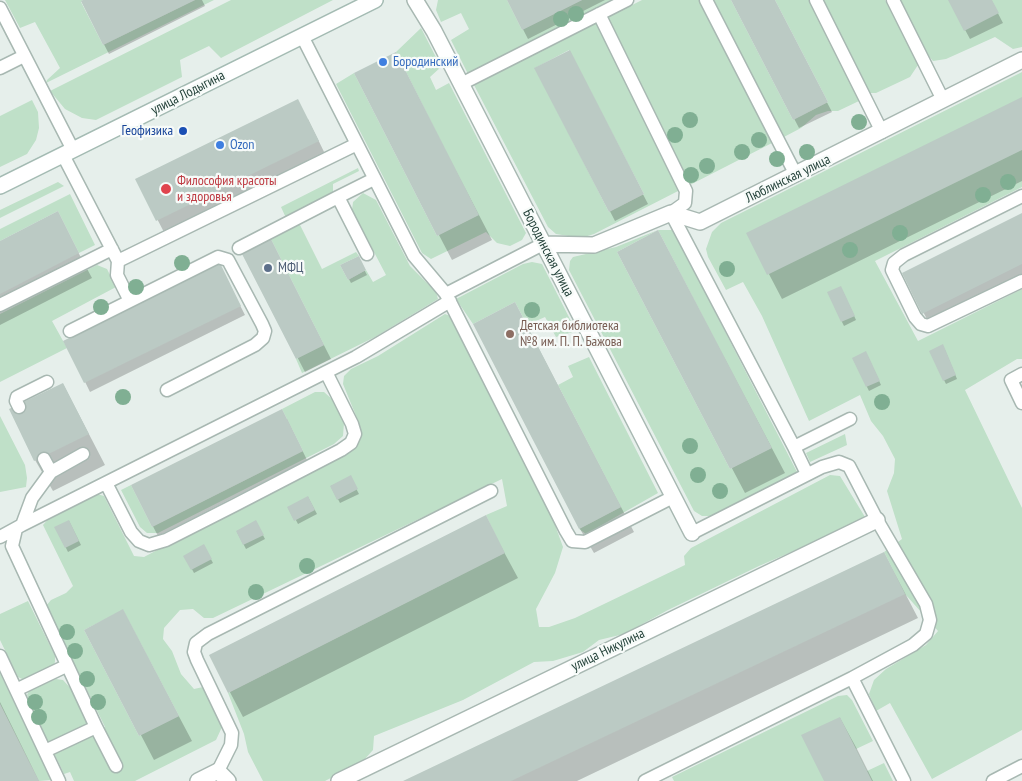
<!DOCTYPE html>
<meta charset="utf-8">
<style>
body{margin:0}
canvas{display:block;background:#e6efeb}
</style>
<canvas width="1022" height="781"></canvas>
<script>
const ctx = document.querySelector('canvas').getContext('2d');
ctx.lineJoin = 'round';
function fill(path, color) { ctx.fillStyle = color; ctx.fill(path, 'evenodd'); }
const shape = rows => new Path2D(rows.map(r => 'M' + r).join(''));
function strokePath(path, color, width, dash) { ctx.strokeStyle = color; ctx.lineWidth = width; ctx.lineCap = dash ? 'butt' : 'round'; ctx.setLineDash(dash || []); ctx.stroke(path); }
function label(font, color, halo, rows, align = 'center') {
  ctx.font = font + ' "PT Sans Narrow",sans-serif'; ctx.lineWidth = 4.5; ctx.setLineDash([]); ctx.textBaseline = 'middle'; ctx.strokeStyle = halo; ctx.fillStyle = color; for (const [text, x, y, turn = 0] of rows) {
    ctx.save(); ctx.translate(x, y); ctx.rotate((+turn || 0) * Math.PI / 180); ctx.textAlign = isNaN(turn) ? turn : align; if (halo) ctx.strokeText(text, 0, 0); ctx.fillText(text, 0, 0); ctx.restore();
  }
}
const green = shape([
 [5,0,83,0,81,2,103,45,195,0,214,0,46,83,47,80,60,68,35,22,20,28],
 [231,0,333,0,221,58,209,46,180,60,182,77,96,120,82,118,65,109,50,91],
 [438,0,507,0,522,30,582,0,614,0,468,74,451,40,469,29,461,13,441,22,436,10],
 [642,0,700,0,772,143,594,234,581,238,556,234,548,227,474,85],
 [569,50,644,194,609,212,535,68],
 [711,0,731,0,793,120,828,102,775,0,810,0,858,93,859,101,838,111,828,111,816,115,801,128,782,138],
 [823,0,885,0,918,65,910,77,876,93,869,93],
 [900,0,1022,0,1022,47,1013,49,995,37,946,59,933,61,926,53],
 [421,28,441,67,430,77,436,90,449,83,526,233,522,240,510,246,497,243,486,232,431,259,422,253,336,84,354,73,437,236,478,215,396,52],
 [1022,72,1022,187,875,261,918,341,1022,289,1022,359,1017,359,965,390,1022,508,1022,730,932,779,890,703,876,711,869,694,874,680,886,669,926,645,938,631,905,594,884,552,902,539,887,491,894,473,895,459,883,436,871,421,860,395,809,421,762,316,743,282,726,290,708,257,706,249,712,232,721,223],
 [32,100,38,112,39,128,36,140,27,154,0,167,0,116],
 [358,168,359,171,333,184,333,195,286,218,281,207],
 [58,182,64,186,0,218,0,210],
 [363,193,376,200,410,266,436,292,438,299,375,337,302,373,296,359,324,345,271,239,299,223,322,269,356,252,359,256,340,265,348,280,366,270,373,282,386,275,352,210,353,202],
 [70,194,95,245,79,253,58,211,0,241,0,229],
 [658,230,673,230,797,472,712,516,702,516,694,511,569,270,570,261,573,257,616,247],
 [658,230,771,448,730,469,617,252],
 [532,262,542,264,576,331,556,337,545,317,527,325,515,302,473,324,456,299,523,264],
 [97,265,107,269,116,287,52,321,67,348,0,382,0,314],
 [445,314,450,316,551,514,563,547,555,573,536,609,539,627,549,627,575,618,685,565,684,556,691,548,830,475,840,476,865,517,842,530,759,566,668,610,624,634,599,640,583,652,553,661,534,662,463,700,374,736,373,750,363,761,325,781,263,781,248,752,244,734,228,693,504,553,486,515,507,506,502,479,213,618,204,618,193,609,180,610,164,628,163,639,172,651,181,674,194,689,203,687,222,727,216,740,135,781,74,781,70,772,64,774,54,753,105,727,46,606,51,600,66,593,73,586,43,525,50,517,97,494,104,496,134,556,144,557,352,447,362,433,359,423,343,384,344,376,351,369,378,356],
 [123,610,179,716,139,736,84,630],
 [589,357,658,493,586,534,579,529,621,507,558,385,573,377,568,366],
 [315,392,324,392,333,400,344,423,343,436,334,444,158,533,147,533,140,527,121,490,131,485,152,527,303,451,282,409],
 [0,416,25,465,27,478,26,487,0,492],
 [845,434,847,445,810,462,806,453],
 [28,601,55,656,55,662,52,668,30,678,22,679,18,677,0,640,0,614],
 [0,673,51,780,39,781,0,704],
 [56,679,63,680,73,691,90,726,50,746,27,695,29,691],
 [847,695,852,700,873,741,856,749,867,771,884,763,893,781,674,781,672,777,838,696]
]);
const shadow = shape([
 [86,0,202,0,205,6,109,54,82,2],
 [508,0,605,0,528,39],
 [732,0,774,0,832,112,799,128],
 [949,0,991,0,1003,23,970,39],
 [395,54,492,240,452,260,355,74],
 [574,60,648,204,615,221,536,68],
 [1022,99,1022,181,782,299,748,234],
 [308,119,328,160,167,238,137,180],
 [57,213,92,278,0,325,0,242],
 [1022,215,1022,276,929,323,903,274],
 [658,232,785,473,745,493,618,252],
 [244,254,278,255,331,359,305,372],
 [358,258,367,275,351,283,342,266],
 [224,274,245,315,90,392,65,341],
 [843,292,856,320,844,326,842,322],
 [528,328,634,532,594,553,580,529],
 [945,350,957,379,946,384,944,380],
 [868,357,881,385,869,391,867,387],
 [63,384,105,465,53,491,35,460],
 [287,419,307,460,158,536,132,486],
 [350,477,359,494,340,503,331,486],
 [308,497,317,514,298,524,289,507],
 [485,517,518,578,243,717,211,656],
 [69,521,81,545,68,552,56,528],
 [256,522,265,539,246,549,237,532],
 [204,546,213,563,194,573,185,556],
 [884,553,918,618,577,781,406,781],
 [123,611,192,741,154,760,86,630],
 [0,702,39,781,0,781],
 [840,718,857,749,873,781,825,781]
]);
const building = shape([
 [83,0,195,0,103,45,81,1],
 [507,0,582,0,522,30],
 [731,0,775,0,828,102,793,120],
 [948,0,992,0,999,13,964,31],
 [570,50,644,194,609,212,534,68],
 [396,52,479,215,437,236,354,73],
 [1022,97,1022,150,767,275,746,233],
 [298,99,319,141,156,221,135,179],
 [58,211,79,253,0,294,0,241],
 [1022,213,1022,264,922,314,902,273],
 [658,230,772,448,730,469,617,252],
 [271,239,324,345,296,359,242,254],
 [359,256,366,270,348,280,340,265],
 [220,263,241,306,84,383,63,341],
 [841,286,855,316,841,322,827,292],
 [515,302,621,507,579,529,473,324],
 [943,344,956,375,943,381,929,351],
 [866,351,880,381,866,387,852,358],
 [63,383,89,434,34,461,9,409],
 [282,409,303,451,152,527,131,485],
 [351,475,358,489,337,500,330,486],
 [308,496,315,510,294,521,287,507],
 [486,515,505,553,228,693,209,655],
 [69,520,79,541,65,548,54,527],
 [256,520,264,535,243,545,236,531],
 [204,544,212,559,191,570,183,556],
 [884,552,905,594,511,781,403,781],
 [123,609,179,716,139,736,84,630],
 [0,704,30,764,39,781,0,781],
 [840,717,872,781,824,781,801,735]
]);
const lane = shape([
 [706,0,796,175],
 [816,0,882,132],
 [893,0,943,100],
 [0,8,73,150],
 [599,14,686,191,685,203,671,213,794,447,850,419],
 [302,36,414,256,446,294],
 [0,68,24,56],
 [461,84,627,0],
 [63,155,118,261,357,144],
 [1022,196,904,255,894,263,892,270,915,317,921,324,928,326,1022,281],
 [543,244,446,294,566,531,572,541,585,542,673,497],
 [239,248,338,197],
 [367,254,338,197,374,179],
 [118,261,117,275,130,301,218,257,228,260,262,324,265,331,263,338,255,345,167,390],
 [0,305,112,249],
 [70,331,130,301],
 [1022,374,1011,380,1022,403],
 [19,407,16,401,17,397,47,382],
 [794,447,807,474],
 [44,459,51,472],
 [106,483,131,532,139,541,149,545,166,540,235,505,341,450,351,443,355,434,352,424,326,372],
 [22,525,356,357,450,301],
 [16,529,12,546,96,727,45,751],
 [0,537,22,525,32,498,51,472,83,454],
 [0,656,59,781],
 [852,678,904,781],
 [16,690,66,666],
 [96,727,116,766],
 [218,771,231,745,232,733,197,660,194,652,196,643,208,634,491,491],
 [645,781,852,678,913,645,926,634,930,620,926,604,877,520,849,466,839,462,822,467,692,533],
 [993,781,1022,766]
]);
const street = shape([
 [415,0,434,31,692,533],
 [543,244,594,245,671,213,700,222,1022,60],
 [198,781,218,771,228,781],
 [339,781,877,520]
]);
const secondary = shape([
 [0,186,375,0]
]);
const trees = [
 [576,14],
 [561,19],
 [690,120],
 [859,122],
 [675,135],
 [759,140],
 [742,152],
 [807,152],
 [777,159],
 [707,166],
 [691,175],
 [1008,182],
 [983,195],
 [900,233],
 [850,250],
 [182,263],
 [727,269],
 [136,287],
 [101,307],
 [532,310],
 [123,397],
 [882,402],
 [690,446],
 [698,475],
 [720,491],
 [307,566],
 [256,592],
 [67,632],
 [75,651],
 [87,679],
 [35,702],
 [98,702],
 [39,717]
];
const markers = [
 [383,62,5,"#3f7fe0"],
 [183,131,5,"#1a4fb4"],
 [220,145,5,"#3f7fe0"],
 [166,189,6,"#e0444e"],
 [268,268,5,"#5c6f8a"],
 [510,334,5,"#8d6e63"]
];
const shopNames = [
 ["Бородинский",393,62],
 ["Ozon",230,145]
];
const streetNames = [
 ["улица Лодыгина",188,93,-27],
 ["Люблинская улица",788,179,-26],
 ["Бородинская улица",548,253,63],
 ["улица Никулина",608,650,-26]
];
const transitNames = [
 ["Геофизика",173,131]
];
const healthNames = [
 ["Философия красоты",177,181],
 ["и здоровья",177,197]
];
const serviceNames = [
 ["МФЦ",278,268]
];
const educationNames = [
 ["Детская библиотека",520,326],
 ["№8 им. П. П. Бажова",520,342]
];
fill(green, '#bfe0c8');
fill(shadow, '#0003');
fill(building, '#bbcac4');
strokePath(lane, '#a8b8b2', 15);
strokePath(street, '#a8b8b2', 18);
strokePath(secondary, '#a4bbb3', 18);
strokePath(lane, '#fff', 12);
strokePath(street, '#fff', 15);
strokePath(secondary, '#fff', 15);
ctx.fillStyle = '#80af93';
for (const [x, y] of trees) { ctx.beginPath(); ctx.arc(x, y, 8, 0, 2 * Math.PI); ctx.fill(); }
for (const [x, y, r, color] of markers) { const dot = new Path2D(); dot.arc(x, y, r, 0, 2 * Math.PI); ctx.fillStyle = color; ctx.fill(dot); strokePath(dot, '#f7fbf9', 2); }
label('14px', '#366cbe', '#f7fbf9', shopNames, 'left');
label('14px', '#24423a', '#f7fbf9', streetNames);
label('14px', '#164399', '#f7fbf9', transitNames, 'right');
label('14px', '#be3a42', '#f7fbf9', healthNames, 'left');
label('14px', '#4e5e75', '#f7fbf9', serviceNames, 'left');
label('14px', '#785e54', '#f7fbf9', educationNames, 'left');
</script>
